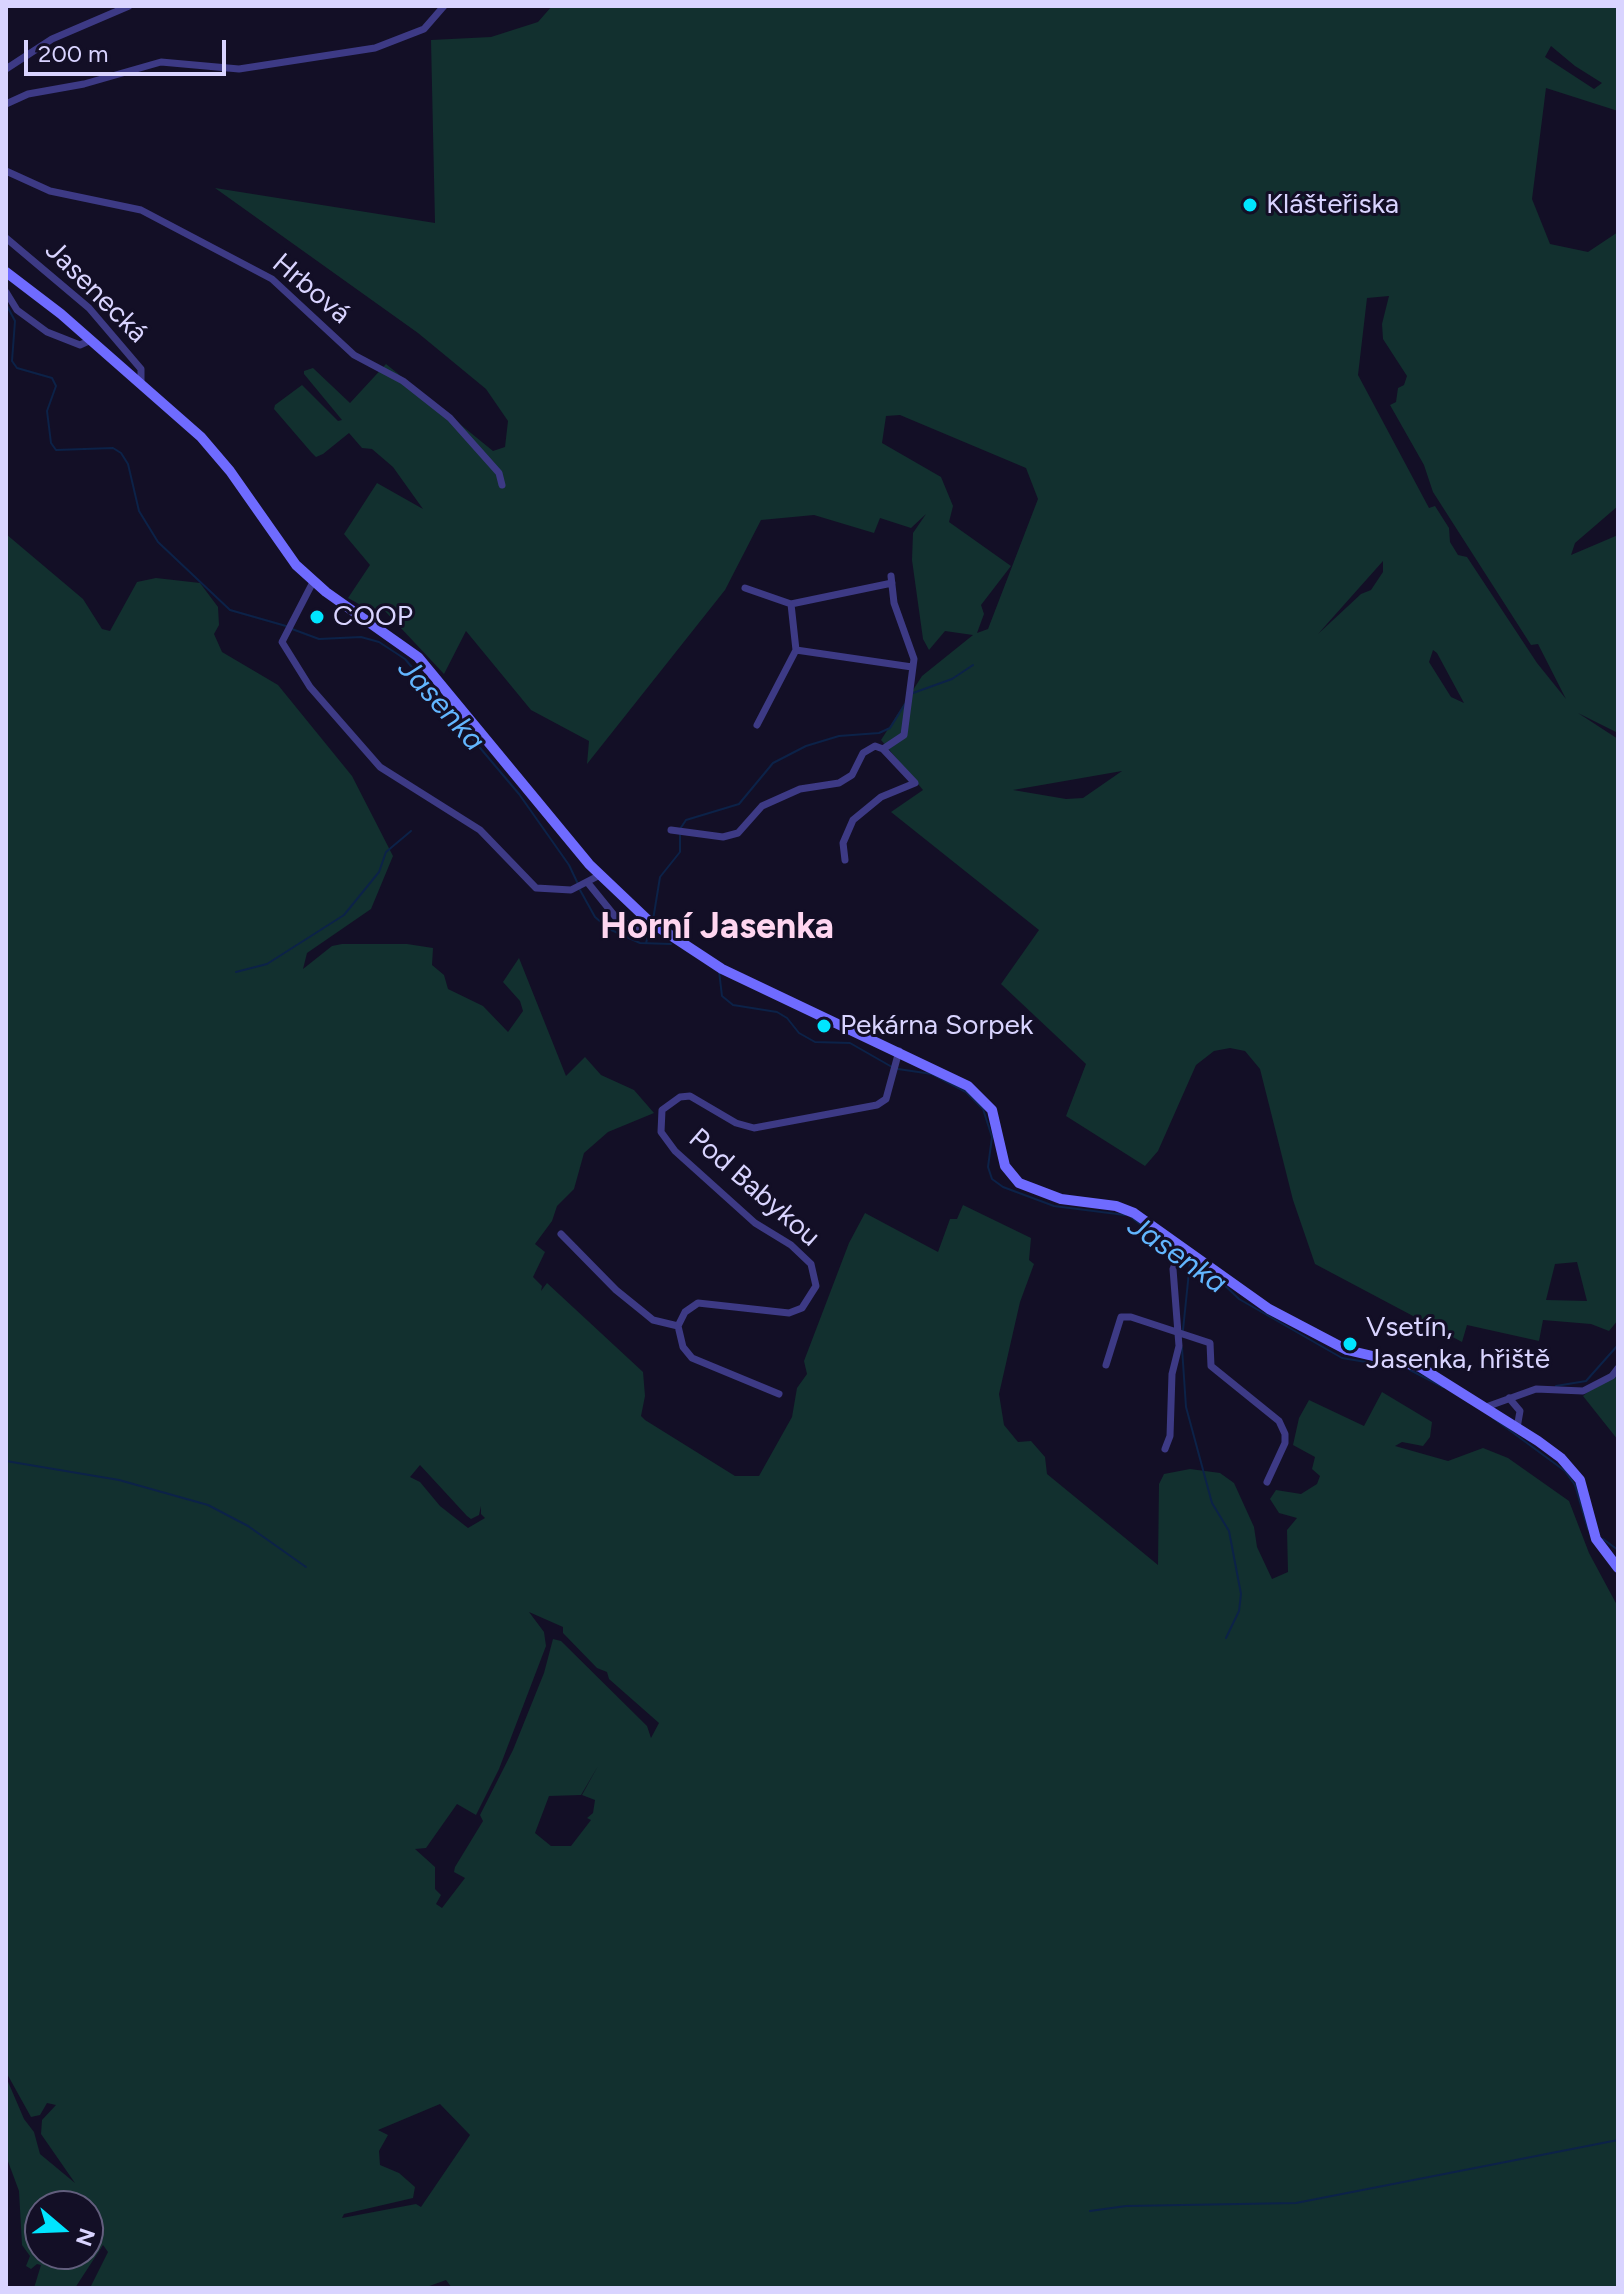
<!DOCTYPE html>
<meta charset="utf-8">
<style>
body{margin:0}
#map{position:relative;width:1624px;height:2294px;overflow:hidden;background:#130f26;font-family:Figtree,sans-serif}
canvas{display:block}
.frame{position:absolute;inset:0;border:8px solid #d9d4ff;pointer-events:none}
.north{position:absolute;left:24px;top:2190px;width:80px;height:80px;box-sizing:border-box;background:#130f26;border:2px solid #625e7d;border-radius:50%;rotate:109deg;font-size:22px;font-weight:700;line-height:32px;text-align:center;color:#d9d4ff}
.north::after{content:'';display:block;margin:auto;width:28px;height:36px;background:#00e5ff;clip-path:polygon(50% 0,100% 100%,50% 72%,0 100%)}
.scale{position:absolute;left:24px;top:40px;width:202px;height:36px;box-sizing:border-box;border:4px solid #d9d4ff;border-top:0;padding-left:10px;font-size:24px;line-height:28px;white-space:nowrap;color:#d9d4ff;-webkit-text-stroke:6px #130f26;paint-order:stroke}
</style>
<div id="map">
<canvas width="1624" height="2294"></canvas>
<div class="frame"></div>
<div class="north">N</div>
<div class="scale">200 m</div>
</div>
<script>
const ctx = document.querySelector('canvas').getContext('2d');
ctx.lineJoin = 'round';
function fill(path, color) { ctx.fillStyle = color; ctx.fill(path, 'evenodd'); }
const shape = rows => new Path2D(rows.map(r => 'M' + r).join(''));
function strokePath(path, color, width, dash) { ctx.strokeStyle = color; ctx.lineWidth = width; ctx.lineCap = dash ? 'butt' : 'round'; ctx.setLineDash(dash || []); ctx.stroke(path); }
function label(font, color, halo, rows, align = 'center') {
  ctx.font = font + ' Figtree,sans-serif'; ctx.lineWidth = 6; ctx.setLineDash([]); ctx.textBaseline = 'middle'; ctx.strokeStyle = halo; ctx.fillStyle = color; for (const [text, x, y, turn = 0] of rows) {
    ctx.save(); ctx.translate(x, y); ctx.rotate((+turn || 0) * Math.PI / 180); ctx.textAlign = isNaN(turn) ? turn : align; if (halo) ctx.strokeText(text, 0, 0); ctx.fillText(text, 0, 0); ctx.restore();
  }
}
const green = shape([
 [552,6,1618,6,1618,111,1546,88,1532,199,1550,244,1588,252,1618,232,1618,506,1575,543,1571,555,1618,535,1618,733,1578,713,1618,739,1618,1320,1609,1331,1591,1324,1543,1320,1539,1341,1467,1325,1462,1342,1315,1264,1293,1200,1260,1069,1245,1051,1230,1048,1214,1051,1196,1065,1158,1151,1145,1166,1066,1116,1086,1064,1001,984,1039,930,891,812,923,790,881,740,922,676,973,635,945,631,929,650,923,639,912,560,913,533,926,514,911,528,880,518,874,533,814,515,761,520,725,590,587,764,589,741,531,710,466,631,444,674,384,610,375,613,348,598,370,565,344,534,377,483,423,509,393,467,372,449,362,448,349,433,323,454,316,457,311,452,274,409,275,405,302,385,338,421,342,420,304,374,304,371,313,368,350,403,386,364,493,451,505,447,508,421,486,389,418,333,215,188,435,223,431,40,491,37,538,22],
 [1551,46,1575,66,1602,83,1594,89,1545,57],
 [1389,296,1382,324,1383,339,1407,376,1404,385,1398,388,1396,402,1390,405,1424,465,1433,492,1531,645,1538,644,1566,699,1537,663,1467,557,1458,555,1450,542,1449,528,1435,506,1429,508,1358,375,1367,298],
 [900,415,1026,468,1038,499,988,629,977,633,984,614,981,605,1011,566,949,522,953,506,941,477,882,443,886,416],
 [1383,561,1383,572,1371,590,1361,594,1318,634],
 [1433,650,1437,653,1464,703,1451,697,1429,662],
 [1122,771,1083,798,1066,799,1013,790],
 [1577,1262,1587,1301,1546,1300,1555,1264],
 [6,534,83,599,102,629,110,631,137,582,156,578,200,583,218,607,219,625,214,634,222,652,278,685,352,776,393,856,371,909,307,953,303,969,332,946,342,944,407,944,433,948,432,965,444,975,448,989,483,1006,508,1032,523,1011,520,1001,503,982,519,958,566,1076,585,1057,601,1075,634,1090,654,1113,608,1132,584,1153,574,1189,557,1206,552,1221,535,1244,545,1252,533,1277,542,1286,541,1291,547,1283,643,1372,645,1396,641,1416,645,1420,735,1476,759,1476,792,1417,797,1388,807,1374,804,1361,849,1243,865,1213,938,1252,950,1219,957,1219,963,1205,1031,1238,1029,1260,1034,1264,1020,1302,999,1394,1004,1425,1018,1442,1031,1441,1045,1457,1047,1474,1158,1565,1159,1484,1164,1474,1190,1469,1220,1473,1234,1483,1254,1527,1257,1547,1272,1579,1288,1572,1287,1530,1297,1518,1279,1513,1270,1499,1276,1490,1301,1494,1317,1484,1320,1476,1312,1469,1315,1457,1293,1445,1299,1418,1309,1400,1364,1426,1382,1392,1432,1422,1430,1437,1423,1446,1402,1442,1395,1446,1448,1461,1483,1448,1508,1458,1569,1501,1589,1553,1618,1607,1618,2288,452,2288,446,2280,424,2288,90,2288,108,2252,103,2245,75,2288,34,2288,41,2265,37,2264,31,2269,26,2266,30,2256,22,2245,19,2191,6,2156,6,2077,24,2119,34,2132,40,2154,75,2183,41,2134,42,2120,56,2105,47,2103,40,2115,31,2117,6,2072],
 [420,1465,467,1516,471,1519,479,1515,481,1506,481,1514,485,1518,468,1528,440,1506,420,1482,410,1477],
 [529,1612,563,1627,563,1633,597,1668,607,1672,609,1679,659,1723,651,1738,647,1726,561,1641,553,1639,544,1673,513,1750,480,1815,483,1821,455,1867,454,1872,465,1878,442,1908,436,1904,441,1895,435,1889,435,1867,415,1849,426,1848,457,1804,476,1815,499,1769,546,1646,544,1632],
 [598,1766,582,1795,595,1800,593,1813,587,1818,591,1820,571,1846,551,1846,535,1833,549,1796,581,1795],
 [440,2104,470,2135,421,2207,416,2204,342,2218,344,2214,413,2198,415,2187,399,2173,380,2165,379,2151,388,2135,378,2130],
 [40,2206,88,2206,88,2254,40,2254],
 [1618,1366,1618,1440,1583,1396]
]);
const stream = shape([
 [6,304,15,321,12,361,17,368,52,378,56,386,47,411,51,443,56,450,113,448,121,453,128,464,139,511,158,542,230,610,286,626],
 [292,629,319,639,361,637,379,642,405,659,519,794,569,865,578,884],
 [913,693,952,679,973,665],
 [680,829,686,820,739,804,773,763,806,746,839,736,879,733,890,728,905,704],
 [580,890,595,917,609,929,640,943,671,944],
 [653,920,660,877,680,852,680,835],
 [646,943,651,926],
 [719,971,722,996,733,1005,777,1012,787,1018,799,1033,815,1042,850,1043,892,1067],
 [236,972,267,964,344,915,379,872,386,852,411,831],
 [898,1069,932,1074,966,1092,983,1109,992,1137,988,1167,992,1179,1003,1187,1054,1206,1125,1215],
 [1131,1217,1176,1253],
 [1181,1256,1217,1278,1239,1299,1342,1358,1396,1367],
 [1183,1330,1190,1262],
 [1182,1348,1186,1407,1212,1503,1229,1531,1241,1594,1239,1611,1226,1638],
 [1410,1370,1443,1387],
 [1556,1386,1586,1381,1618,1345],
 [1493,1418,1565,1471,1575,1485,1588,1529],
 [6,1461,119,1480,208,1505,248,1526,306,1567],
 [1603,1539,1618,1550],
 [1090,2211,1126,2206,1296,2203,1618,2140]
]);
const street = shape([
 [6,69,52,39,129,6],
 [6,104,28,94,84,84,161,62,239,69,375,48,424,29,444,6],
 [6,171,50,191,141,210,272,279,354,355,403,381,450,418,499,473,502,485],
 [6,238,89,308,141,369,141,384],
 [6,292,17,310,47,332,80,345,91,340],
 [313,582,282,642,310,687,380,767,480,830,536,888,571,890,600,875],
 [745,588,791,604,796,650,757,725],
 [791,604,892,583],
 [796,650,912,667],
 [671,830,723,837,738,833,762,806,800,789,839,783,852,775,863,753,875,746,883,749],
 [845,860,843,843,853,820,881,797,915,783,883,749,904,735,914,659,894,603,891,576],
 [588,883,618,920,638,929,649,921],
 [561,1234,616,1290,642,1311,653,1320,678,1326],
 [1106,1365,1121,1317,1131,1317,1210,1343,1211,1366,1279,1421,1285,1434,1285,1443,1267,1482],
 [779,1394,692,1358,683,1347,678,1326,685,1312,698,1303,789,1313,802,1308,816,1286,811,1264,791,1245,755,1223,675,1151,661,1132,662,1110,680,1097,690,1096,736,1123,754,1128,877,1105,886,1099,899,1051],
 [1509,1398,1520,1411,1517,1428],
 [1486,1407,1536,1389,1583,1391,1612,1376,1618,1368],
 [1165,1449,1170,1436,1172,1374,1179,1346,1173,1269,1181,1249]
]);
const secondary = shape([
 [6,272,61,314,201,437,230,471,296,565,326,592,418,657,589,864,649,921,722,969,968,1086,992,1110,1005,1166,1019,1183,1061,1199,1116,1206,1134,1213,1269,1309,1347,1350,1420,1367,1538,1441,1561,1458,1580,1480,1596,1539,1618,1568]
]);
const markers = [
 [1250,205,8,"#00e5ff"],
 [317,617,8,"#00e5ff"],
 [824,1026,8,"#00e5ff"],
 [1350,1344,8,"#00e5ff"]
];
const poiNames = [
 ["Klášteřiska",1266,205],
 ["COOP",333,617],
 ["Pekárna Sorpek",840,1026],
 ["Vsetín,",1366,1328],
 ["Jasenka, hřiště",1366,1360]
];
const streetNames = [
 ["Hrbová",311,289,40],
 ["Jasenecká",96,292,45],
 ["Pod Babykou",754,1188,41]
];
const waterNames = [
 ["Jasenka",441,705,48],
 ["Jasenka",1177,1255,35]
];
const districtNames = [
 ["Horní Jasenka",717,927]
];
fill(green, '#12302f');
strokePath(stream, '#0c2248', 2);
strokePath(street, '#3d3a85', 7);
strokePath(secondary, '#6f6bff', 10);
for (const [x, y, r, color] of markers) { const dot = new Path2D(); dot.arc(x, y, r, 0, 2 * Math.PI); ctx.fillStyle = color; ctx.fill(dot); strokePath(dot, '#130f26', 3); }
label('28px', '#d9d4ff', '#130f26', poiNames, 'left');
label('28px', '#d9d4ff', '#130f26', streetNames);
label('italic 30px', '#62b6ff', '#130f26', waterNames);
label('bold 36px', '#ffd6f0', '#130f26', districtNames);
</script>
